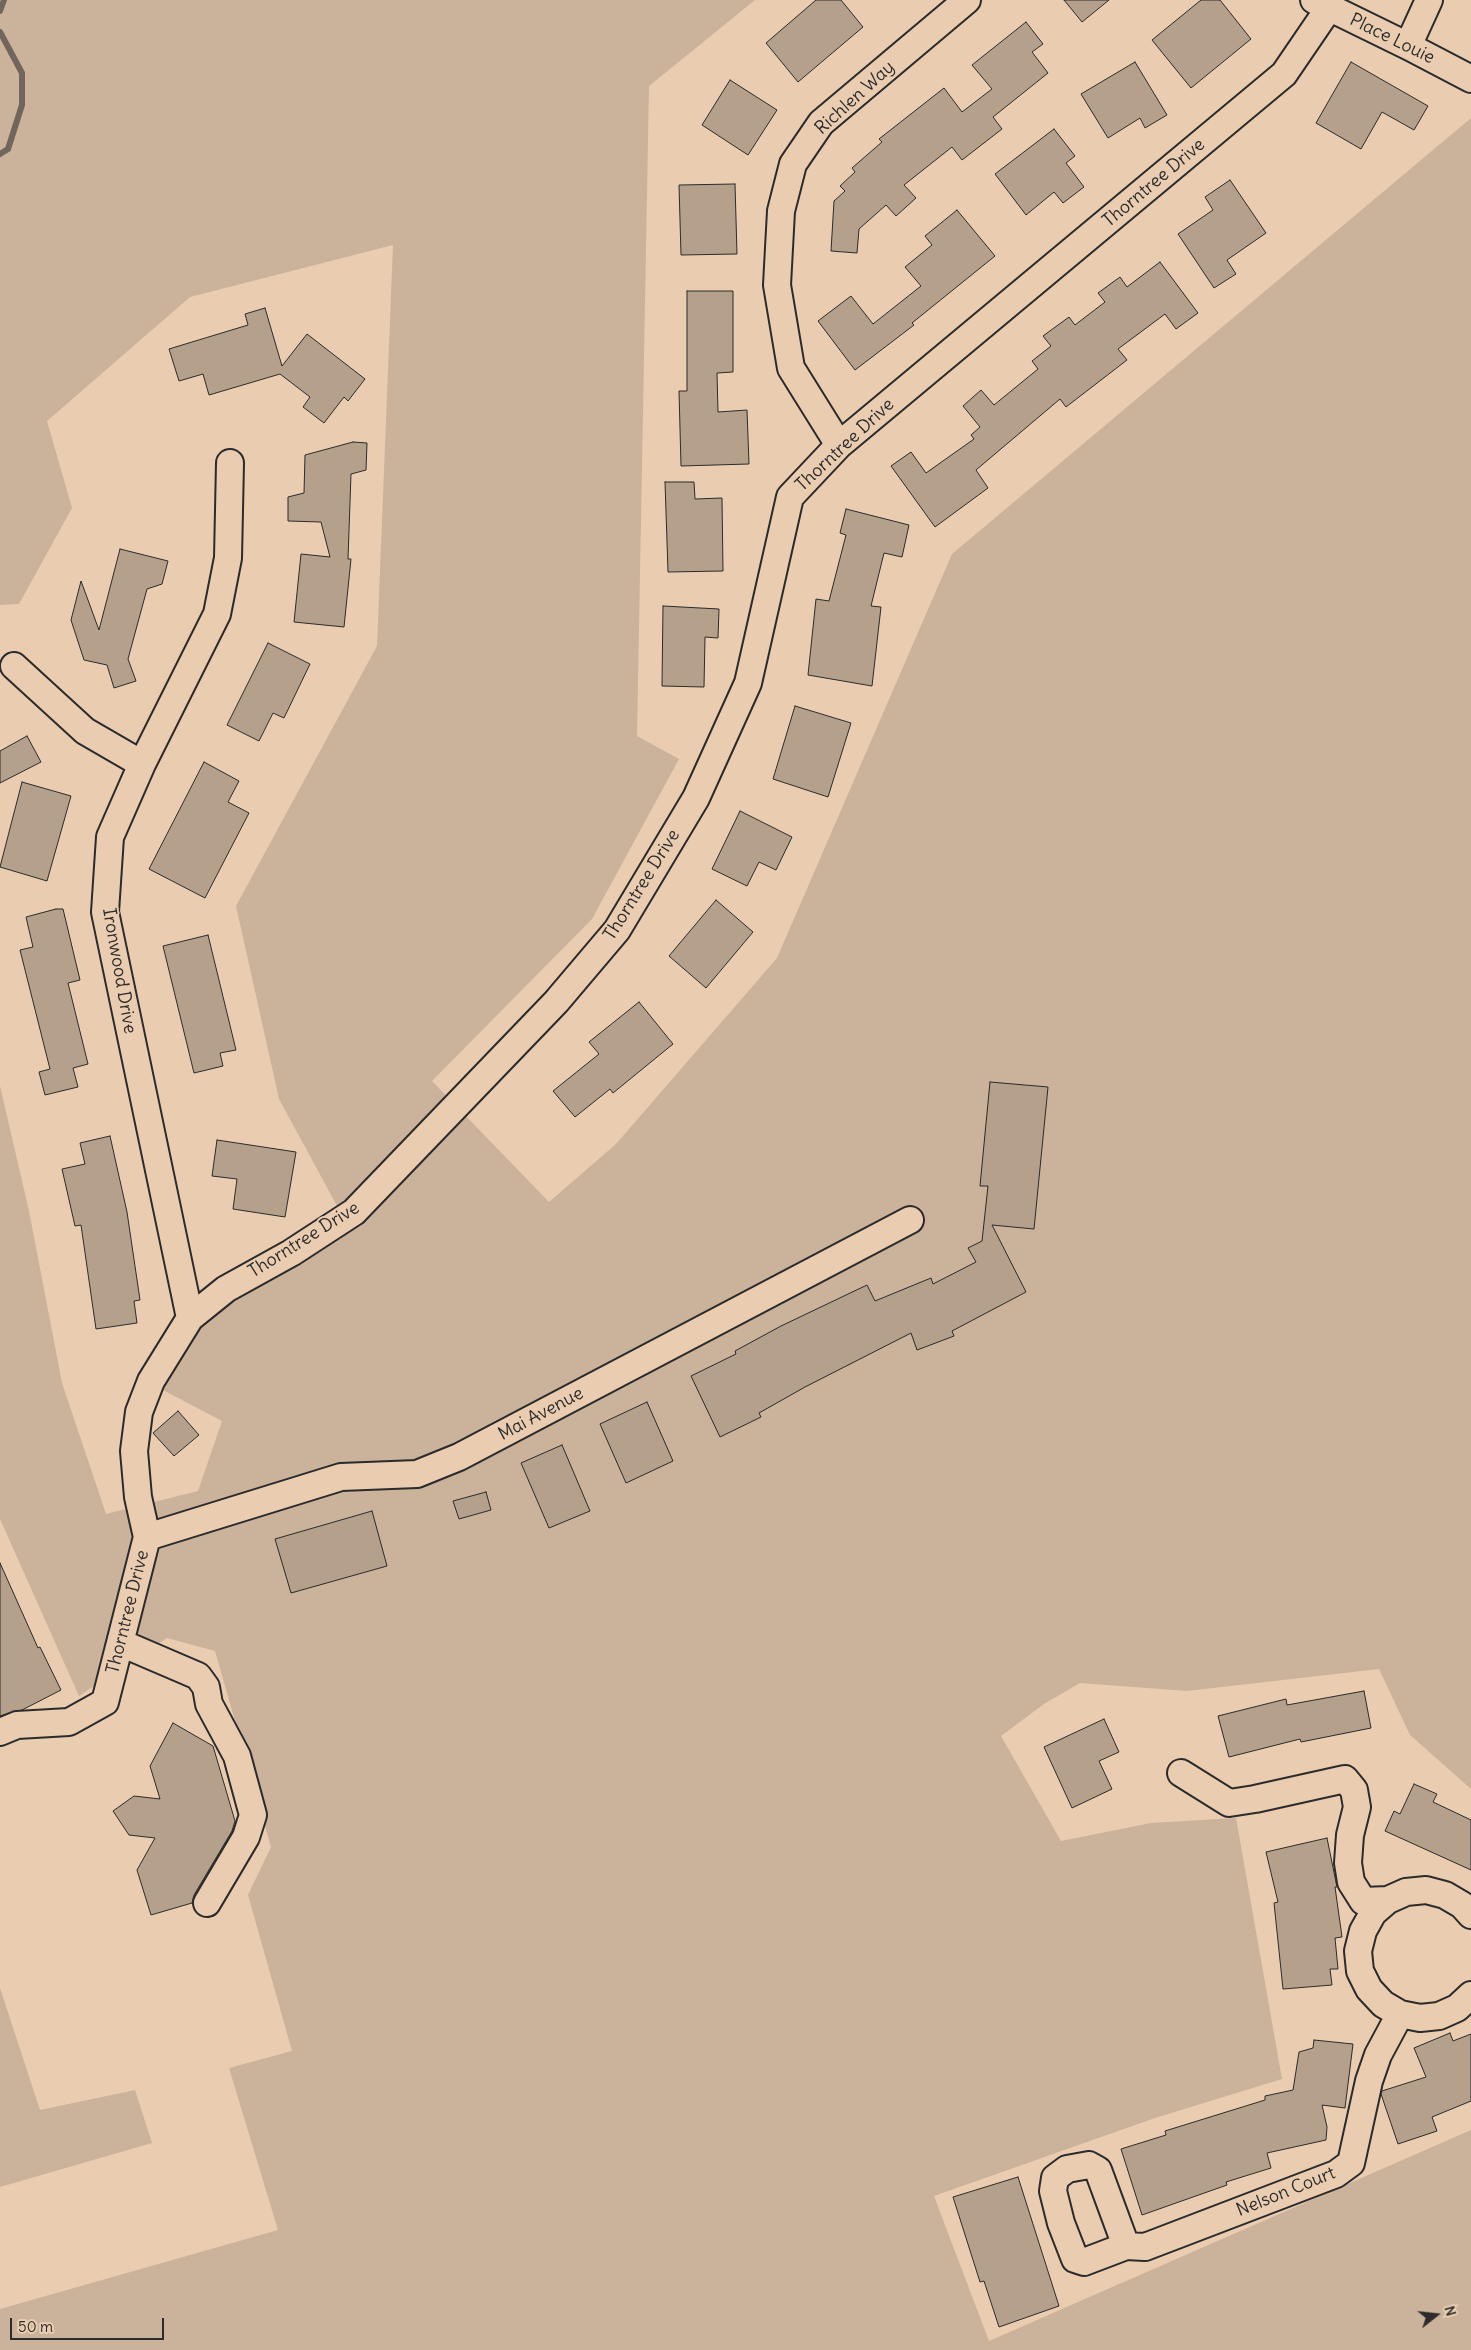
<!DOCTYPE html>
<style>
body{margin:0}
#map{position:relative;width:1471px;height:2350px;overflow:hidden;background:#eacdb0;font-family:Delius,sans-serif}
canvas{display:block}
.north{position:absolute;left:1411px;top:2290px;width:50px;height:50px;-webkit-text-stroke:4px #eacdb0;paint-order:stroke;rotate:74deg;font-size:14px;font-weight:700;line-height:20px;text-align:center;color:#2b2b2b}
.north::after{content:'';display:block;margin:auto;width:18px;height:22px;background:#2b2b2b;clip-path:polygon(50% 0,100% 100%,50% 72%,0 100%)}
.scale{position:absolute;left:10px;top:2318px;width:154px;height:22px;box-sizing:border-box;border:2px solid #2b2b2b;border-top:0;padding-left:6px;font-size:15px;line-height:18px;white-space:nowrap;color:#2b2b2b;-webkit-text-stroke:4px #eacdb0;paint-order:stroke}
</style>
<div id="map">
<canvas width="1471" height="2350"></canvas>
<div class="north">N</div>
<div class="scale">50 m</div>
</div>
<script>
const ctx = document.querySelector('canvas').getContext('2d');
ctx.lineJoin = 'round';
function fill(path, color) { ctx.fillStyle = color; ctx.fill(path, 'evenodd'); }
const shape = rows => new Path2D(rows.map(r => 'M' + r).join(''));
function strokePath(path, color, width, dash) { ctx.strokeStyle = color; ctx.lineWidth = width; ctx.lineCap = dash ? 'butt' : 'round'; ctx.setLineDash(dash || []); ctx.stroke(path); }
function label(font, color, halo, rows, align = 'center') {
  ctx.font = font + ' Delius,sans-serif'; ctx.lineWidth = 4; ctx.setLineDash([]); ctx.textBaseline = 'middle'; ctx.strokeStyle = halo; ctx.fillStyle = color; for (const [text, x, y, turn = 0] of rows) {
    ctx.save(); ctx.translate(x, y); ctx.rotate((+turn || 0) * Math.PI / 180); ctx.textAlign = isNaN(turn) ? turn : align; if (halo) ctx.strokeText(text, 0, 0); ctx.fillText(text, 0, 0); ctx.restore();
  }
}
const green = shape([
 [0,0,755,0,649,86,637,736,679,759,592,919,432,1081,549,1202,616,1144,777,958,952,554,1471,118,1471,1789,1410,1735,1379,1669,1187,1691,1080,1683,1044,1704,1001,1736,1061,1841,1151,1823,1236,1818,1282,2079,1155,2118,934,2196,989,2341,1471,2130,1471,2350,0,2350,0,2309,278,2230,229,2068,292,2051,248,1895,271,1847,215,1651,167,1638,79,1696,0,1519,0,1086,29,1211,62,1383,106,1514,198,1491,222,1421,163,1390,207,1318,297,1264,349,1228,279,1099,236,906,377,646,393,245,190,297,47,421,72,508,19,604,0,605],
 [0,1988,40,2110,135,2090,152,2143,0,2187]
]);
const stream = shape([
 [0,11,4,0],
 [0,32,22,73,22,105,8,149,0,154]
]);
const building = shape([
 [816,0,841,0,863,27,798,82,766,43,816,0],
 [1064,0,1109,0,1082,22,1064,0],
 [1201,0,1220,0,1251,39,1191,88,1152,40,1201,0],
 [1026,22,1043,44,1032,52,1048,73,993,117,1002,129,962,160,952,147,904,185,916,198,896,216,886,205,859,229,857,253,831,251,834,201,845,191,840,186,855,172,852,168,882,142,879,139,944,88,962,112,992,89,972,65,1026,22],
 [1135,62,1167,115,1145,128,1140,118,1108,138,1081,94,1135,62],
 [1351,62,1428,106,1414,130,1382,112,1361,149,1316,123,1351,62],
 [730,80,777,110,748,155,702,125,730,80],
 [1054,129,1075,156,1066,163,1084,187,1063,203,1054,192,1026,215,995,174,1054,129],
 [1230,180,1266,233,1227,260,1236,274,1214,288,1178,234,1213,210,1205,197,1230,180],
 [735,184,737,254,681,255,679,185,735,184],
 [957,210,995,256,912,323,914,325,855,370,818,321,851,296,873,324,921,286,905,267,932,245,925,236,957,210],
 [1160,262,1198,313,1176,329,1165,314,1118,349,1127,360,1066,407,1060,399,976,470,988,488,935,527,891,466,911,452,926,473,974,439,971,435,980,427,963,406,981,390,994,405,1038,369,1032,361,1051,346,1043,336,1069,317,1075,325,1105,302,1098,293,1120,277,1127,287,1160,262],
 [687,291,733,291,733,372,717,373,718,412,747,410,749,464,681,466,679,391,687,391,687,291],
 [265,308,282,366,307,334,365,379,348,401,344,397,324,423,303,407,310,397,280,374,209,395,203,374,179,381,169,349,248,325,245,314,265,308],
 [353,442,367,443,366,470,351,474,348,559,351,559,344,627,294,622,301,554,330,557,321,522,288,521,288,497,304,493,305,455,353,442],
 [665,482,694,482,695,499,722,498,723,571,668,572,665,482],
 [846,509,909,525,902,557,884,553,871,606,881,607,872,686,808,675,816,599,829,601,846,535,840,533,846,509],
 [120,549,168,561,162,584,147,589,128,659,136,681,114,688,107,665,84,660,71,620,81,581,99,630,120,549],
 [663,606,719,609,718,638,705,637,704,687,662,686,663,606],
 [268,643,310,664,284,718,273,713,259,741,227,725,268,643],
 [795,706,851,723,828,797,773,779,795,706],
 [27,736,41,762,0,783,0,751,27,736],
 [204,762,239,781,228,802,249,813,205,898,149,869,204,762],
 [22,782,71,796,47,881,0,867,22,782],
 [740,811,792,837,776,870,759,862,747,886,712,869,740,811],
 [716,900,753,932,706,988,669,956,716,900],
 [56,909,63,909,80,980,68,983,88,1064,73,1068,78,1087,45,1095,39,1072,50,1069,20,950,33,947,26,917,56,909],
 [208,935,236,1050,220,1053,223,1066,194,1073,163,946,208,935],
 [639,1002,673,1044,613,1093,610,1089,575,1117,553,1091,599,1054,589,1042,639,1002],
 [990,1082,1048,1087,1034,1229,992,1225,1026,1292,952,1331,954,1336,917,1350,911,1333,805,1387,759,1413,761,1417,720,1437,691,1376,736,1354,735,1351,781,1326,867,1285,875,1301,931,1278,933,1284,976,1262,968,1248,982,1241,988,1186,980,1186,990,1082],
 [110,1136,127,1212,140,1300,134,1301,137,1323,96,1329,81,1225,75,1226,62,1169,85,1164,80,1143,110,1136],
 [217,1140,296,1152,285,1217,233,1209,237,1179,212,1176,217,1140],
 [647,1402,673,1461,626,1483,600,1424,647,1402],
 [178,1411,199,1435,174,1456,153,1433,178,1411],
 [562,1445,590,1511,549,1528,521,1463,562,1445],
 [486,1492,491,1510,459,1519,453,1501,486,1492],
 [372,1511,387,1566,291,1593,275,1539,372,1511],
 [0,1563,38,1648,40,1647,61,1690,22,1710,0,1716,0,1563],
 [1364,1691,1371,1728,1301,1742,1300,1739,1229,1757,1218,1716,1286,1699,1287,1705,1364,1691],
 [1104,1719,1119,1752,1099,1761,1112,1789,1072,1808,1044,1747,1104,1719],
 [173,1723,213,1746,235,1821,232,1831,194,1895,192,1903,151,1915,137,1870,155,1838,129,1835,113,1811,134,1796,160,1799,150,1766,173,1723],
 [1414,1784,1437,1794,1433,1802,1471,1820,1471,1870,1385,1831,1394,1811,1400,1814,1414,1784],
 [1327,1838,1337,1887,1335,1887,1342,1937,1335,1938,1338,1969,1330,1969,1332,1985,1283,1989,1274,1903,1278,1902,1266,1852,1327,1838],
 [1450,2033,1453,2041,1471,2034,1471,2101,1432,2117,1437,2131,1398,2144,1381,2094,1382,2091,1426,2077,1414,2048,1450,2033],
 [1314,2040,1353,2044,1345,2108,1322,2105,1327,2127,1326,2140,1267,2153,1271,2168,1226,2182,1227,2185,1142,2215,1121,2149,1166,2135,1165,2131,1265,2100,1265,2096,1293,2090,1299,2052,1313,2048,1314,2040],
 [1018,2177,1059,2306,999,2327,984,2281,980,2282,953,2197,1018,2177]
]);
const minor = shape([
 [1314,0,1408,46,1471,79],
 [1408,46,1429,0],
 [839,445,791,368,777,285,781,211,793,164,821,123,967,0],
 [14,666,85,731,142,764],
 [190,1318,105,912,110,837,142,764,217,614,228,558,230,463],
 [147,1537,341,1477,417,1474,459,1457,910,1220],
 [121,1643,198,1676,206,1687,209,1704,237,1756,253,1815,246,1837,207,1903],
 [0,1732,17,1725,69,1722,105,1702,147,1537,138,1497,134,1451,139,1412,151,1381,190,1318,226,1289,291,1253,354,1212,556,1002,617,930,696,798,748,683,790,497,839,445,1284,74,1329,8],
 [1181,1773,1229,1803,1255,1799,1345,1779,1354,1790,1357,1807,1350,1835,1348,1863,1351,1882,1363,1901,1388,1900],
 [1471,1915,1462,1905,1445,1895,1426,1890,1406,1892,1388,1900,1373,1913,1363,1931,1358,1951,1360,1971,1369,1989,1383,2004,1400,2014,1420,2018,1439,2016,1457,2008,1471,1995],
 [1089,2165,1098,2170,1126,2246,1084,2262,1075,2259,1061,2223,1053,2191,1055,2178,1067,2169,1089,2165],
 [1126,2246,1145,2247,1336,2174,1351,2163,1369,2081,1378,2055,1400,2014]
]);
const streetNames = [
 ["Place Louie",1392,39,26],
 ["Richlen Way",855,98,-42],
 ["Thorntree Drive",1154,183,-40],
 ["Thorntree Drive",845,445,-43],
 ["Thorntree Drive",642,885,-58],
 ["Ironwood Drive",119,971,80],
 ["Thorntree Drive",304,1240,-32],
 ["Mai Avenue",541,1414,-28],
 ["Thorntree Drive",128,1612,-76],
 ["Nelson Court",1286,2192,-22]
];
fill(green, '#cbb29a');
strokePath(stream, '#71665b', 6);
fill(building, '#b5a08b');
strokePath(building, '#2b2b2b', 1);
strokePath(minor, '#2b2b2b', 30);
strokePath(minor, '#eacdb0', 26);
label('18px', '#2b2b2b', '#eacdb0', streetNames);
</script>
